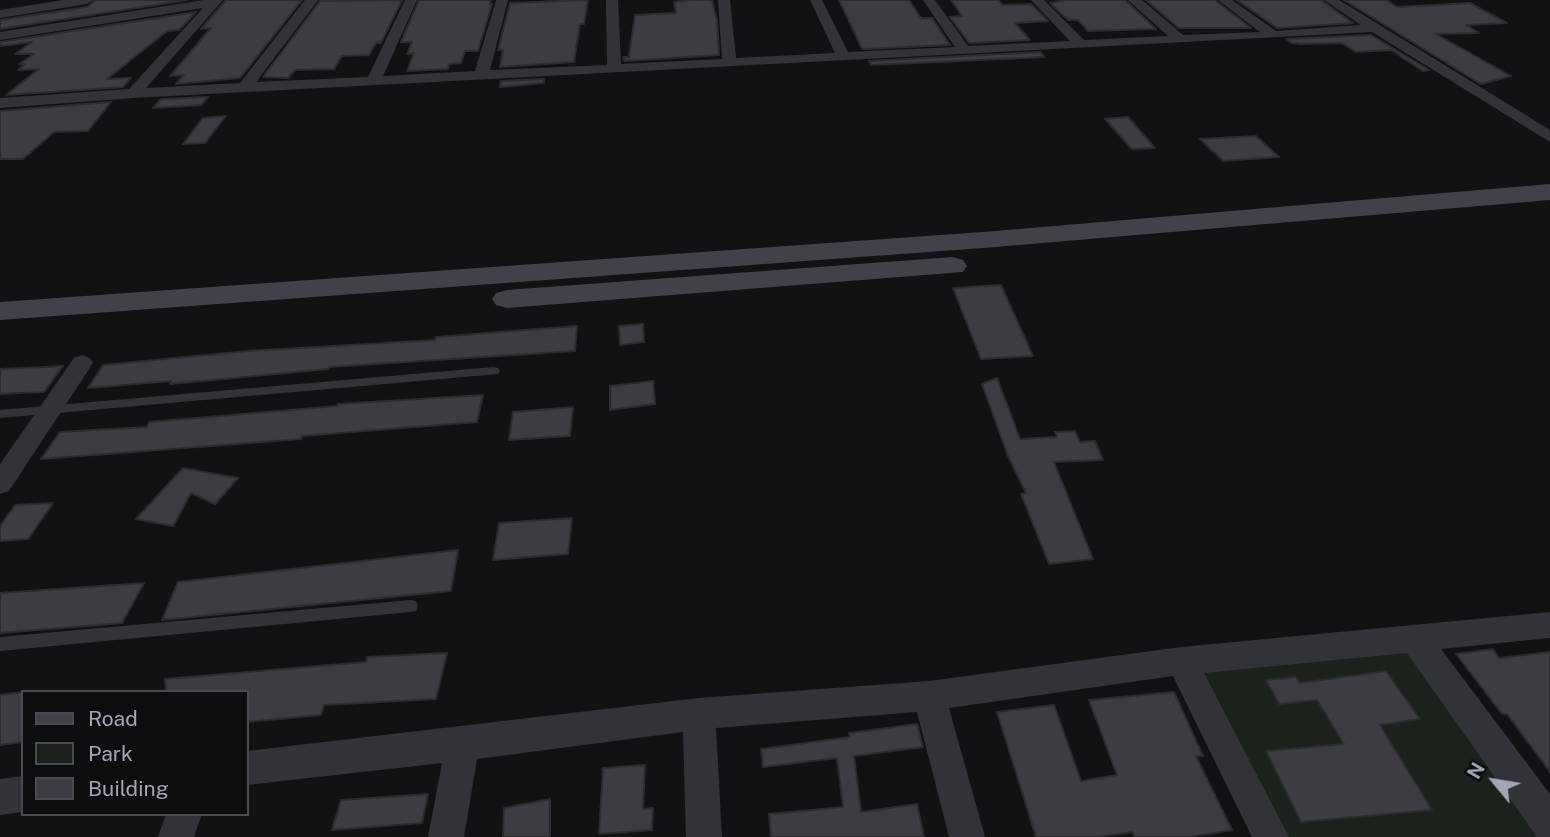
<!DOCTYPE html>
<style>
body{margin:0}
#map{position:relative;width:1550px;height:837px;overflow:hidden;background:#121214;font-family:"Public Sans",sans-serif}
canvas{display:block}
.legend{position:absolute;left:21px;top:690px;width:228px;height:126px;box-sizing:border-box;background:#0d0d0f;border:2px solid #494a52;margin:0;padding:9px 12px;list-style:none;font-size:21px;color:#a2a6b6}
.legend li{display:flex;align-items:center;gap:14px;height:35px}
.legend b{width:35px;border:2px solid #494a52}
.north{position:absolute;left:1459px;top:746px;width:70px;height:70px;-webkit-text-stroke:5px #0d0d0f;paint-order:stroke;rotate:300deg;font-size:19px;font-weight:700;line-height:28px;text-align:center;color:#a2a6b6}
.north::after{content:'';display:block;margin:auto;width:24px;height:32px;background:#a2a6b6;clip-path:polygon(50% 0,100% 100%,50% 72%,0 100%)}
</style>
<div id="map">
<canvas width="1550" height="837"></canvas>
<ul class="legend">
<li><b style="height:9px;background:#404149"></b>Road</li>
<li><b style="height:19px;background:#1a221b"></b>Park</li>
<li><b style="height:19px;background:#3c3c42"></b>Building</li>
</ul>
<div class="north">N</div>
</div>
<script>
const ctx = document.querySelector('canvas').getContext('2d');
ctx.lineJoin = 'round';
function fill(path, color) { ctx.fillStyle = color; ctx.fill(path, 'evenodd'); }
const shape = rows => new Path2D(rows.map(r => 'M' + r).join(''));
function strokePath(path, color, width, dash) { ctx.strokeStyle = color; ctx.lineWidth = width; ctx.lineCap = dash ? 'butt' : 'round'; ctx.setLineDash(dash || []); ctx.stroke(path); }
const green = shape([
 [1414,637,1550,837,1271,837,1181,661]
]);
const building = shape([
 [95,0,187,0,0,29,0,20,87,7,95,0],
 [226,0,302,0,240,78,176,84,184,75,170,76,211,28,201,29,226,0],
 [402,0,381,43,376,43,369,55,342,56,334,69,295,70,288,78,263,77,320,1,402,0],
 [419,0,491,0,490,4,492,4,478,51,465,51,461,63,449,64,448,69,407,71,414,53,407,54,412,42,401,42,419,0],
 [588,0,584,24,580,24,574,62,500,67,503,50,498,50,510,3,588,0],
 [689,0,712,0,717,20,719,55,624,61,623,57,629,57,635,15,676,13,674,2,689,0],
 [839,0,909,0,921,18,932,18,950,45,862,49,839,0],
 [951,0,998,0,1003,5,1031,4,1048,21,1015,23,1030,40,969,43,950,17,962,16,951,0],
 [1066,0,1125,0,1156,29,1088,31,1078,20,1068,20,1050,3,1066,0],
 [1146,0,1215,0,1251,28,1179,28,1146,0],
 [1237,0,1321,0,1353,23,1277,28,1237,0],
 [1344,0,1386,0,1397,7,1470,3,1507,23,1466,25,1479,33,1436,34,1511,76,1481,84,1344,0],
 [196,12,179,30,167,31,107,79,131,78,123,87,6,95,39,69,18,70,25,64,19,64,34,54,15,54,32,42,0,46,0,42,196,12],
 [1371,35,1429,70,1423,71,1391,50,1356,52,1342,43,1301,44,1292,43,1286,39,1371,35],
 [1041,52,1044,57,871,65,869,61,1041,52],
 [544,79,544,83,500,87,501,81,544,79],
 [208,97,201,105,153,108,161,99,208,97],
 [111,102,88,131,54,132,23,159,0,159,0,111,111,102],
 [226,116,205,143,183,144,203,118,226,116],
 [1128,117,1155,148,1132,149,1105,119,1128,117],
 [1256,136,1279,157,1223,161,1200,139,1256,136],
 [1001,285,1033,356,981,359,953,288,1001,285],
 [643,324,644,342,620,345,619,326,643,324],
 [577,326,575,351,329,367,328,369,170,384,171,381,88,388,103,365,248,351,435,340,436,337,577,326],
 [63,366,44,392,0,394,0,369,63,366],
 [997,378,1020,439,1057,437,1055,432,1075,431,1080,442,1095,441,1103,460,1054,462,1093,559,1049,564,1021,494,1026,493,1008,456,982,384,997,378],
 [653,381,655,404,610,410,610,386,653,381],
 [483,395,477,422,302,436,301,439,41,459,60,432,147,427,149,422,337,406,338,404,483,395],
 [573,407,570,436,509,440,513,412,573,407],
 [183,468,238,478,215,504,191,493,173,526,136,519,183,468],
 [53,503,28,539,0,541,0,526,15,505,53,503],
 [572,518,568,554,493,560,499,523,572,518],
 [458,550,451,591,162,620,178,582,458,550],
 [144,583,122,623,0,633,0,593,144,583],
 [1493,649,1499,658,1550,652,1550,772,1507,714,1502,714,1456,654,1493,649],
 [447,653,436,699,324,705,321,715,247,722,247,692,166,692,165,679,366,662,367,657,447,653],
 [1386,671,1420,719,1380,725,1432,810,1301,822,1266,751,1344,744,1317,700,1279,704,1266,680,1296,677,1300,683,1386,671],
 [23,692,23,742,0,745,0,695,23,692],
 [1174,692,1203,756,1196,756,1232,830,1190,837,1135,837,1132,832,1098,837,1036,837,997,712,1054,705,1081,781,1117,775,1089,700,1174,692],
 [917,724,923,747,854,756,861,812,917,804,924,837,771,837,769,814,843,807,837,758,763,767,761,749,850,737,849,733,917,724],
 [645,765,643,809,653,808,652,830,599,834,603,768,645,765],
 [428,794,422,823,332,830,341,800,428,794],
 [550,799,550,837,503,837,504,808,550,799]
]);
const lane = shape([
 [494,367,498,368,500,371,498,374,0,418,0,410,494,367],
 [411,600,416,601,418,606,416,611,411,612,0,651,0,637,411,600]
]);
const street = shape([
 [63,0,93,0,87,4,0,18,0,10,63,0],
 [204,0,223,0,146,88,240,83,305,0,318,0,256,82,368,77,405,0,417,0,383,76,475,71,496,0,508,0,490,70,607,65,606,0,618,0,621,64,722,59,718,0,730,0,736,58,835,53,810,0,822,0,848,52,955,47,923,0,935,0,968,46,1070,41,1031,0,1044,0,1084,40,1168,36,1128,0,1142,0,1183,35,1260,32,1218,0,1232,0,1276,31,1361,25,1324,0,1339,0,1550,130,1550,142,1372,32,133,98,0,108,0,98,129,89,203,8,0,40,0,32,204,0],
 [82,355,90,358,93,363,9,491,0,494,0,464,74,358,82,355],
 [1550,612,1550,638,1441,649,1550,794,1550,837,1537,837,1407,653,1204,673,1289,837,1252,837,1173,676,949,708,985,837,949,837,917,712,716,728,722,837,686,837,683,732,477,759,464,837,428,837,442,763,247,785,247,751,699,698,929,681,1181,647,1550,612],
 [23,776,23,812,0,815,0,779,23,776],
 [166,814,202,814,194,837,158,837,166,814]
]);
const secondary = shape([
 [1550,184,1550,200,983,248,0,320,0,302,983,232,1550,184],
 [953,257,963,260,967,266,963,272,507,308,496,305,492,299,496,293,507,290,953,257]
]);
fill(green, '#1a221b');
fill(building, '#3c3c42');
strokePath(building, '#2c2c30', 2);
fill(lane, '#323339');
fill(street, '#323339');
fill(secondary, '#404149');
</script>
